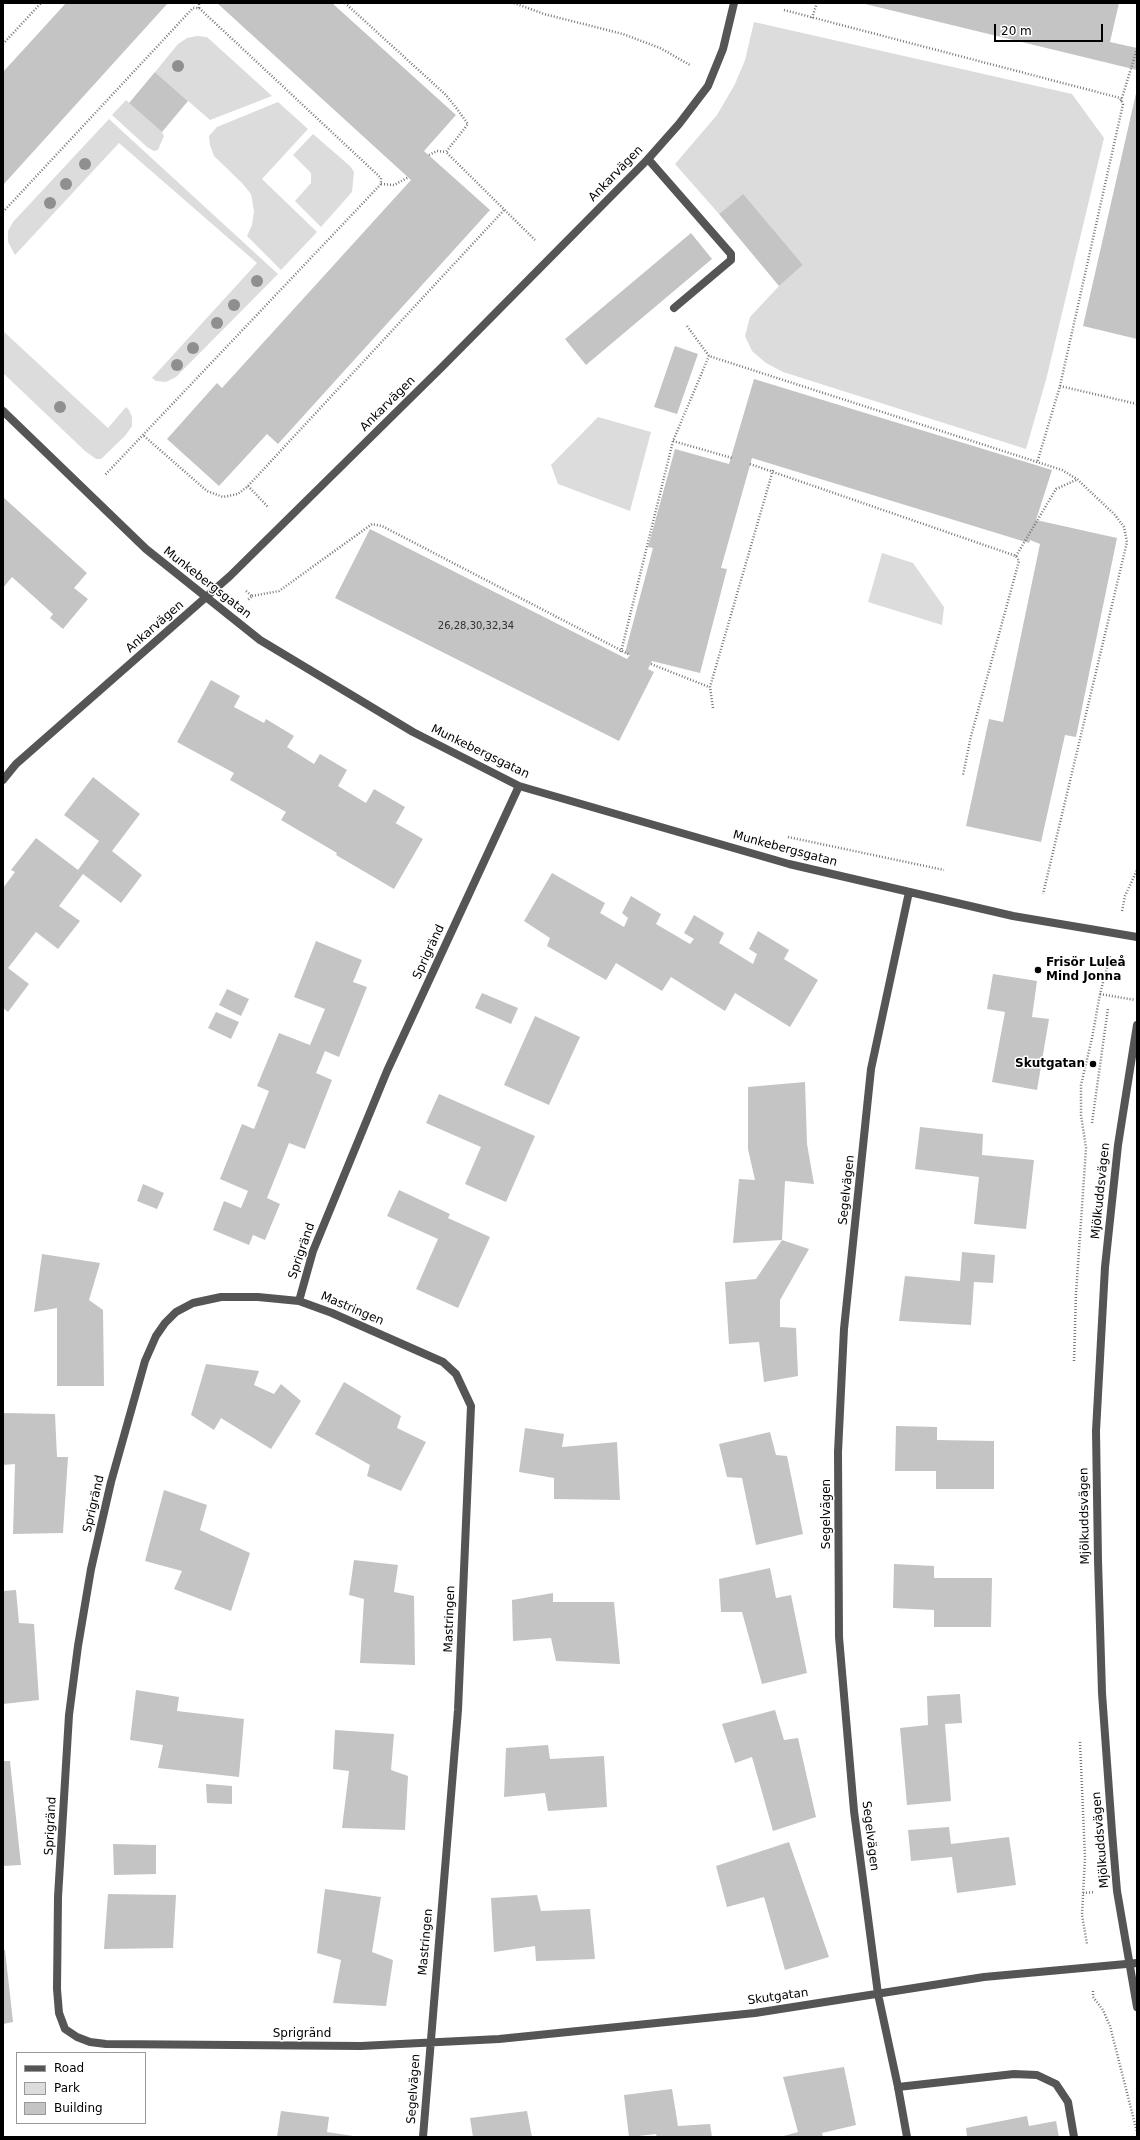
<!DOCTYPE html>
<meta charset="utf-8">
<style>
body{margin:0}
#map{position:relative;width:1140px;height:2140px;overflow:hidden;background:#fff;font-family:"DejaVu Sans",sans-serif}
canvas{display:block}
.frame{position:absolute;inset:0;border:4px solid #000;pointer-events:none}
.legend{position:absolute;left:16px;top:2052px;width:130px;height:72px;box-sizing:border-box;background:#fff;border:1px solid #999;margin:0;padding:5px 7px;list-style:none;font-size:12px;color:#000}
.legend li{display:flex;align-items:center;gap:8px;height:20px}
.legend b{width:20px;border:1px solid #999}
.scale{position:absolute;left:994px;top:24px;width:109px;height:18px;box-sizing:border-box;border:2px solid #000;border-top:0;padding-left:5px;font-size:12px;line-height:14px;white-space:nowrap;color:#000;-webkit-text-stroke:3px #fff;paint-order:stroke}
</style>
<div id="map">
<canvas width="1140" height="2140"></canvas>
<div class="frame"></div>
<ul class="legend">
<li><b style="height:5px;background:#555"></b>Road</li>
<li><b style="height:11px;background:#dcdcdc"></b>Park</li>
<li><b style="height:11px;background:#c4c4c4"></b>Building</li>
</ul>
<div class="scale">20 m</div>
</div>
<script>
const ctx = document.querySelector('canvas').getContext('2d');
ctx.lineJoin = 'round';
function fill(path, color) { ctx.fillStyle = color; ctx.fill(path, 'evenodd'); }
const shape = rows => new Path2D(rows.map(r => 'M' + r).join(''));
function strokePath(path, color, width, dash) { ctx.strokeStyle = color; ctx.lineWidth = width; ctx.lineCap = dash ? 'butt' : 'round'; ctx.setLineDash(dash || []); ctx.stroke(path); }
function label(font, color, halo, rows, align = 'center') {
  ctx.font = font + ' "DejaVu Sans",sans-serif'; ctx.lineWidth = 3; ctx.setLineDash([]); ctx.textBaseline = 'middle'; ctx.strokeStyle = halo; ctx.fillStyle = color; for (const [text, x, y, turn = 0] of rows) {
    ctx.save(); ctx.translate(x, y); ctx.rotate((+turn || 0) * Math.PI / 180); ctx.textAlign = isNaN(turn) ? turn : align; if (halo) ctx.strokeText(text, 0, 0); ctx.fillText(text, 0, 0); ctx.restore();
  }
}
const green = shape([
 [754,22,1072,94,1104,138,1046,380,1026,449,783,372,766,363,752,351,745,336,750,317,779,286,803,265,742,195,719,214,675,164,717,115,735,84,745,60],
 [197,36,207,37,272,96,210,120,155,72,178,44,187,38],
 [126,100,162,132,164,136,158,150,154,151,147,147,112,115],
 [278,102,308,129,262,179,317,232,281,270,247,236,252,225,254,211,251,194,242,183,214,156,210,145,209,136,217,127],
 [109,119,278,274,176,377,166,382,156,381,152,378,257,263,119,143,15,255,8,242,8,231,13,222],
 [313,134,350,166,354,172,352,192,321,227,295,201,311,183,311,173,293,155],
 [3,331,108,428,126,407,129,410,132,417,132,426,125,436,101,459,96,459,85,451,3,373],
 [598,417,651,432,630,511,558,484,551,465],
 [882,553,913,563,944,607,942,625,868,602]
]);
const building = shape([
 [66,3,168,3,3,185,3,72],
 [217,3,332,3,456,115,424,151,490,210,278,444,267,434,219,486,167,439,217,383,222,388,411,180],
 [861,3,1119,3,1110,42,1137,48,1137,70],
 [155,72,188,101,162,132,129,103],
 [1137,89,1137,339,1083,326],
 [743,194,803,265,779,286,719,214],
 [691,233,712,259,586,365,565,339],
 [675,346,698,354,677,414,654,407],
 [754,379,1052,470,1036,520,1117,538,1076,737,1065,735,1041,842,966,826,989,719,1003,722,1040,544,1030,540,1029,543,752,458,721,568,727,569,700,673,652,661,648,669,654,672,619,741,335,598,370,529,627,659,630,655,625,653,653,548,648,547,675,449,729,464],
 [3,497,87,573,74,588,88,599,63,629,50,618,53,614,12,577,3,588],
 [211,680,240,696,234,707,264,723,266,719,294,736,287,747,314,764,320,754,347,770,338,786,366,803,374,789,405,807,396,823,392,821,423,839,394,889,336,855,337,853,281,820,286,812,230,780,234,773,177,742],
 [93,777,140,814,112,851,142,875,121,903,83,874,59,906,80,921,58,949,36,932,8,968,29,984,8,1012,3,1008,3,888,15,872,11,870,36,838,78,870,99,841,64,815],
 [552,873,605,903,600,913,624,927,628,918,622,913,631,896,661,914,656,924,690,944,694,939,684,933,694,915,724,933,719,943,753,964,757,954,749,949,758,931,789,950,784,959,818,980,790,1027,735,993,725,1011,671,977,662,991,616,963,606,980,547,946,550,938,524,921],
 [316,941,362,960,353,982,367,987,339,1057,325,1051,316,1073,332,1080,305,1149,289,1143,267,1198,280,1204,265,1240,253,1235,249,1245,213,1230,224,1201,241,1208,248,1191,220,1179,242,1124,254,1129,269,1091,257,1086,279,1033,310,1045,325,1009,294,997],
 [993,974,1037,981,1032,1017,1049,1019,1037,1090,992,1082,1005,1012,987,1009],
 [227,989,249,999,241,1016,219,1005],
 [482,993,518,1008,511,1024,475,1008],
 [216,1012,239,1022,231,1039,208,1028],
 [535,1016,580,1037,549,1105,504,1085],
 [805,1082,807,1144,814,1184,785,1181,782,1240,733,1243,739,1179,755,1180,748,1149,748,1087],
 [439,1094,535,1136,506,1202,465,1184,481,1147,426,1123],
 [920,1127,983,1134,982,1155,1034,1160,1026,1229,974,1224,979,1177,915,1169],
 [143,1184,164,1193,157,1209,137,1201],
 [399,1190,450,1214,448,1218,490,1237,458,1308,416,1289,438,1239,387,1216],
 [782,1240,809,1249,780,1300,780,1327,796,1328,798,1376,764,1382,759,1342,729,1344,725,1282,756,1279],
 [962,1252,995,1255,993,1283,974,1282,971,1325,899,1321,905,1276,960,1281],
 [42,1254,100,1263,89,1300,103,1310,104,1386,57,1386,57,1308,34,1312],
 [206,1364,259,1371,254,1385,274,1394,281,1384,301,1401,271,1449,221,1418,214,1430,191,1415],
 [344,1382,401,1416,397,1428,426,1442,401,1491,367,1476,370,1465,315,1434],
 [4,1413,55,1414,57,1457,68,1457,63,1533,13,1534,15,1464,3,1465],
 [896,1426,937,1427,937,1440,994,1441,994,1489,936,1489,936,1471,895,1471],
 [525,1428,564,1434,562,1447,617,1442,620,1500,554,1499,554,1478,519,1472],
 [770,1432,776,1455,787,1456,803,1534,756,1545,742,1478,727,1477,719,1444],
 [164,1490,207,1505,200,1530,250,1553,231,1611,174,1589,182,1571,145,1561],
 [354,1560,398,1565,394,1592,414,1596,415,1665,360,1663,364,1599,349,1595],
 [894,1564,934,1566,934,1578,992,1578,991,1627,934,1627,934,1610,893,1608],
 [770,1568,776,1598,791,1595,807,1673,762,1684,742,1612,721,1612,719,1579],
 [16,1590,19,1623,34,1624,39,1700,3,1704,3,1591],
 [553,1593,553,1602,614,1602,620,1664,556,1661,551,1638,513,1641,512,1600],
 [136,1690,179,1697,177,1711,244,1719,239,1777,158,1768,163,1745,130,1740],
 [960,1694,962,1723,945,1724,951,1801,907,1805,900,1728,928,1725,927,1696],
 [775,1710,784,1740,798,1738,816,1817,773,1831,752,1757,735,1763,722,1724],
 [335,1730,394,1734,391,1770,408,1776,405,1830,342,1828,349,1771,333,1769],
 [548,1745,550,1759,604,1756,607,1807,548,1811,545,1793,504,1797,506,1748],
 [3,1761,10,1761,21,1865,3,1866],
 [206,1784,232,1786,232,1804,207,1803],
 [949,1827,951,1844,1009,1837,1016,1885,957,1893,952,1857,911,1861,908,1830],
 [789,1842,829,1957,785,1970,764,1897,727,1907,716,1866],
 [113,1844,156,1845,156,1874,114,1875],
 [325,1889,381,1897,372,1952,393,1960,386,2006,333,2003,341,1960,317,1953],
 [108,1894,176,1895,173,1948,104,1949],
 [537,1895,541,1911,590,1909,595,1959,536,1961,535,1946,494,1952,491,1898],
 [3,1950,5,1950,13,2022,3,2024],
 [844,2067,856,2125,822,2133,823,2137,780,2137,798,2132,783,2077],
 [672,2089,678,2126,710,2124,712,2137,657,2137,656,2134,629,2137,624,2095],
 [281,2111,329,2117,327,2132,360,2137,277,2137],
 [527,2111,532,2137,473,2137,470,2118],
 [1027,2116,1029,2126,1056,2121,1059,2137,967,2137,966,2128]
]);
const path = shape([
 [345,3,446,95,457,109,468,124,446,152,535,240],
 [514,3,544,14,623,34,660,48,690,65],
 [199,8,199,3],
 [784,10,1120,98,1123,104,1060,386,1037,463],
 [812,18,817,3],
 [3,44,41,3],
 [1121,101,1137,49],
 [429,155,437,151,446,152],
 [381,184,394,185,409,177],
 [3,212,193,8,199,8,381,178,381,184,105,475],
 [687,326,709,356,1062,470,1077,479,1115,515,1124,527,1127,542,1043,894],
 [1060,386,1137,404],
 [144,436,207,491,223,497,238,494,248,486,505,209],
 [673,441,732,458],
 [750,464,1016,556,1019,561,971,736,963,775],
 [248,486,268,507],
 [1016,556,1056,489,1076,480],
 [246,591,252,596,248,600],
 [252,596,279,591,372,524,382,526,630,655],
 [621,652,673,441,709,356],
 [651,664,709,687],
 [713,708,710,687,773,470],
 [788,837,944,870],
 [1122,911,1125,896,1137,870],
 [1100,994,1135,1000],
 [1092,1123,1108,1008],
 [1074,1361,1076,1294,1086,1148,1081,1115,1081,1085,1092,1038,1100,994,1110,956],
 [1080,1742,1085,1857,1082,1915,1087,1944],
 [1083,1893,1095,1892],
 [1093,1991,1093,1997,1103,2010,1110,2026,1137,2132]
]);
const service = shape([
 [648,159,731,254,731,260,674,308],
 [898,2087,1014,2074,1037,2075,1056,2084,1068,2102,1074,2137]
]);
const minor = shape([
 [3,411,146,549,260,640,413,732,519,786,789,864,1013,916,1137,937],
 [3,780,16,764,230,576,442,367,648,159,679,124,708,86,723,49,734,3],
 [519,786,387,1071,313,1251,299,1301,258,1297,221,1297,193,1303,176,1312,165,1323,156,1336,145,1361,111,1482,91,1569,78,1646,69,1715,58,1897,57,1989,59,2013,65,2029,77,2037,90,2042,106,2044,361,2046,499,2039,755,2013,984,1977,1137,1963],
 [299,1301,332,1313,443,1362,456,1374,471,1406,458,1710,423,2137],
 [907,2137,898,2087,878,1994,854,1811,839,1637,838,1452,844,1329,871,1069,909,892]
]);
const tertiary = shape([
 [1137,1025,1118,1145,1105,1267,1096,1431,1098,1560,1102,1693,1112,1832,1117,1891,1137,2007]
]);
const trees = [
 [178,66],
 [85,164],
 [66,184],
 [50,203],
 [257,281],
 [234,305],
 [217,323],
 [193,348],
 [177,365],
 [60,407]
];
const markers = [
 [1038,970,4,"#000"],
 [1093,1064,4,"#000"]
];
const numberNames = [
 ["26,28,30,32,34",476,626]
];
const streetNames = [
 ["Ankarvägen",616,174,-46],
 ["Ankarvägen",388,404,-45],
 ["Munkebergsgatan",207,583,38],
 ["Ankarvägen",155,627,-41],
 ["Munkebergsgatan",480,752,26],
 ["Munkebergsgatan",785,849,15],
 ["Sprigränd",429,952,-65],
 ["Segelvägen",847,1190,-84],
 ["Mjölkuddsvägen",1101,1191,-84],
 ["Sprigränd",302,1251,-71],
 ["Mastringen",352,1309,23],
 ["Sprigränd",94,1504,-77],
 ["Segelvägen",827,1514,-90],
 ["Mjölkuddsvägen",1085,1516,-91],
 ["Mastringen",450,1619,-88],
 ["Sprigränd",51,1826,-87],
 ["Segelvägen",870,1836,83],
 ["Mjölkuddsvägen",1101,1840,-95],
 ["Mastringen",426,1942,-85],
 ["Skutgatan",778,1997,-8],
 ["Sprigränd",302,2034],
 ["Segelvägen",414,2089,-86]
];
const poiNames = [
 ["Frisör Luleå",1046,963],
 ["Mind Jonna",1046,977],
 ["Skutgatan",1085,1064,"right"]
];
fill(green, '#dcdcdc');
fill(building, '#c4c4c4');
strokePath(path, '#777', 2.5, [1, 2]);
strokePath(service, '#555', 8);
strokePath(minor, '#555', 8);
strokePath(tertiary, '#555', 8);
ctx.fillStyle = '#8f8f8f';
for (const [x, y] of trees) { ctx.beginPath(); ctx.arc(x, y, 6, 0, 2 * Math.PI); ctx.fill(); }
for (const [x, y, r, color] of markers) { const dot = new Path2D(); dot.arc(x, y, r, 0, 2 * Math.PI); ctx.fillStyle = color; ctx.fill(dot); strokePath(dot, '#fff', 1.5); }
label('10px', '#313131', null, numberNames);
label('12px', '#000', '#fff', streetNames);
label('bold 12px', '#000', '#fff', poiNames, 'left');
</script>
